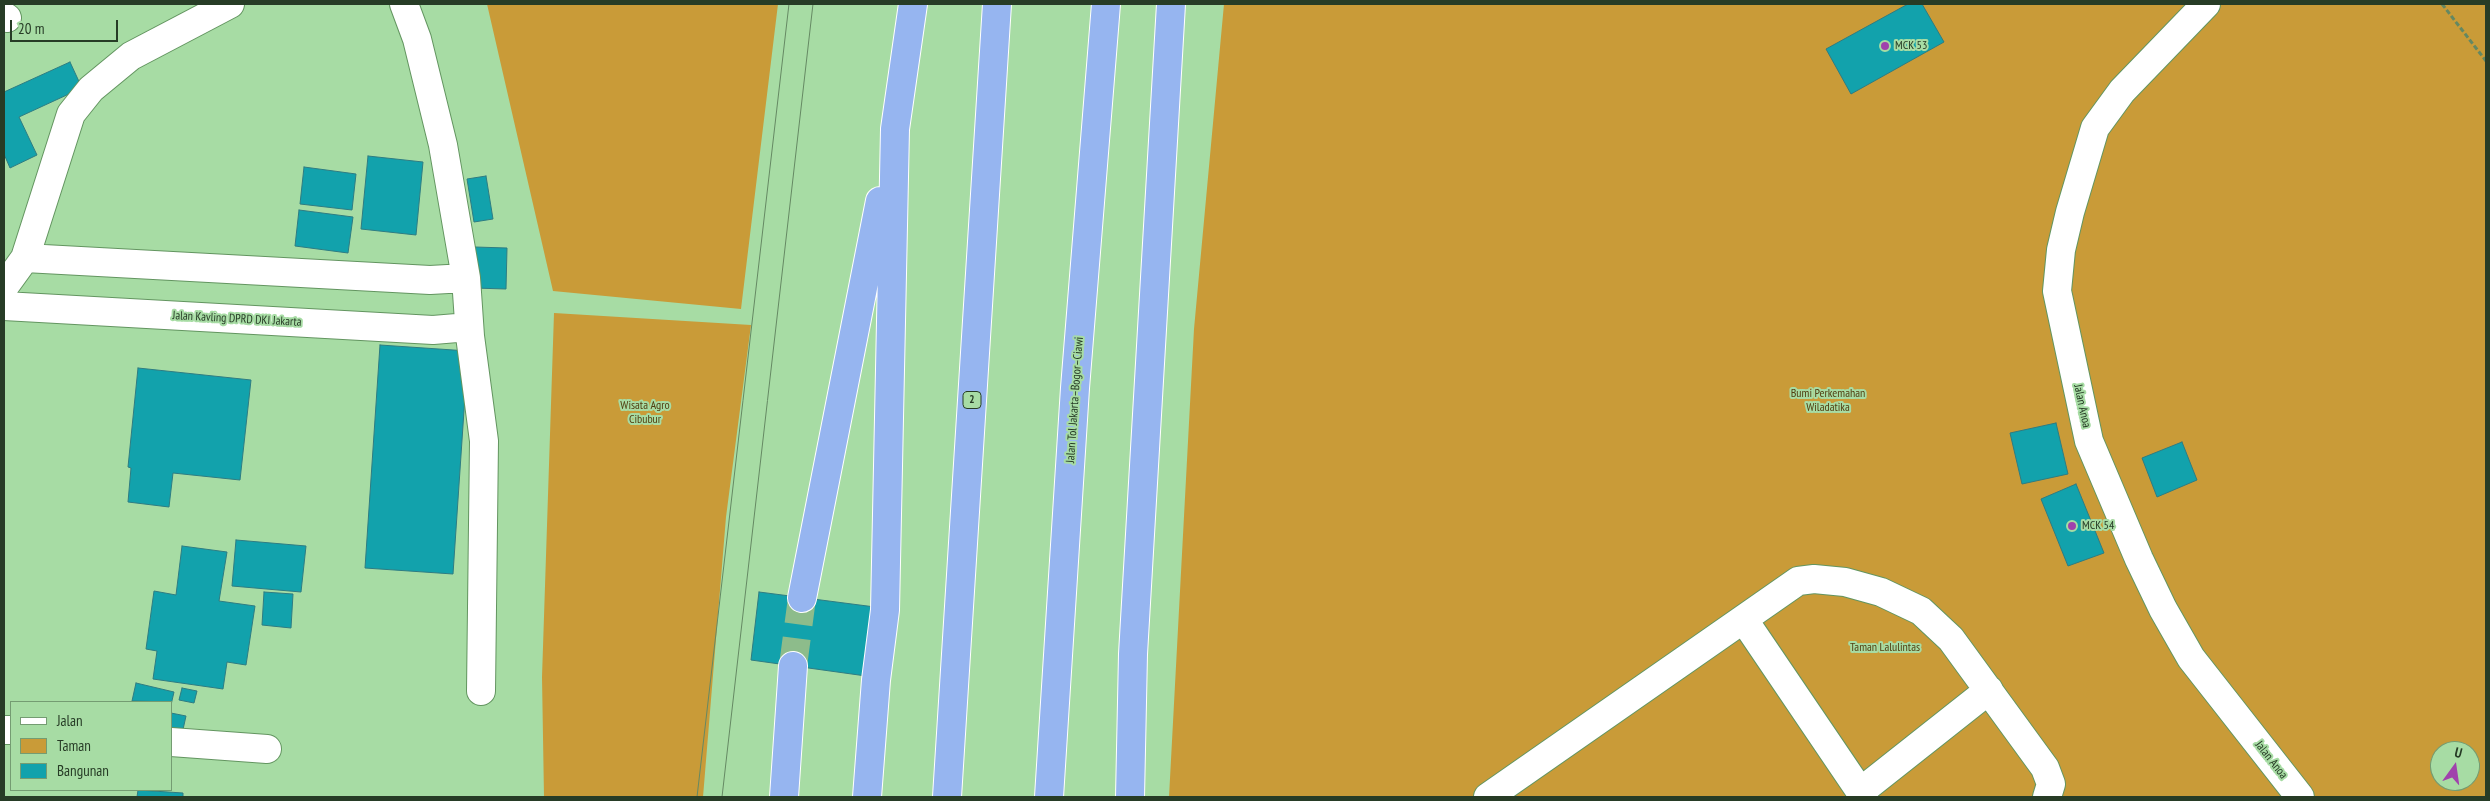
<!DOCTYPE html>
<meta charset="utf-8">
<style>
body{margin:0}
#map{position:relative;width:2490px;height:801px;overflow:hidden;background:#a7dca4;font-family:"PT Sans Narrow",sans-serif}
canvas{display:block}
.frame{position:absolute;inset:0;border:5px solid #273c26;pointer-events:none}
.legend{position:absolute;left:10px;top:701px;width:162px;height:90px;box-sizing:border-box;background:#a7dca4;border:1px solid #749c72;margin:0;padding:6px 9px;list-style:none;font-size:15px;color:#273c26}
.legend li{display:flex;align-items:center;gap:10px;height:25px}
.legend b{width:25px;border:1px solid #749c72}
.north{position:absolute;left:2430px;top:741px;width:50px;height:50px;box-sizing:border-box;background:#a7dca4;border:1px solid #749c72;border-radius:50%;rotate:14deg;font-size:14px;font-weight:700;line-height:20px;text-align:center;color:#273c26}
.north::after{content:'';display:block;margin:auto;width:18px;height:22px;background:#a042ac;clip-path:polygon(50% 0,100% 100%,50% 72%,0 100%)}
.scale{position:absolute;left:10px;top:20px;width:108px;height:22px;box-sizing:border-box;border:2px solid #273c26;border-top:0;padding-left:6px;font-size:15px;line-height:18px;white-space:nowrap;color:#273c26;-webkit-text-stroke:4px #a7dca4;paint-order:stroke}
</style>
<div id="map">
<canvas width="2490" height="801"></canvas>
<div class="frame"></div>
<ul class="legend">
<li><b style="height:6px;background:#fff"></b>Jalan</li>
<li><b style="height:14px;background:#c99b38"></b>Taman</li>
<li><b style="height:14px;background:#12a2ac"></b>Bangunan</li>
</ul>
<div class="north">U</div>
<div class="scale">20 m</div>
</div>
<script>
const ctx = document.querySelector('canvas').getContext('2d');
ctx.lineJoin = 'round';
function fill(path, color) { ctx.fillStyle = color; ctx.fill(path, 'evenodd'); }
const shape = rows => new Path2D(rows.map(r => 'M' + r).join(''));
function strokePath(path, color, width, dash) { ctx.strokeStyle = color; ctx.lineWidth = width; ctx.lineCap = dash ? 'butt' : 'round'; ctx.setLineDash(dash || []); ctx.stroke(path); }
function label(font, color, halo, rows, align = 'center') {
  ctx.font = font + ' "PT Sans Narrow",sans-serif'; ctx.lineWidth = 4; ctx.setLineDash([]); ctx.textBaseline = 'middle'; ctx.strokeStyle = halo; ctx.fillStyle = color; for (const [text, x, y, turn = 0] of rows) {
    ctx.save(); ctx.translate(x, y); ctx.rotate((+turn || 0) * Math.PI / 180); ctx.textAlign = isNaN(turn) ? turn : align; if (halo) ctx.strokeText(text, 0, 0); ctx.fillText(text, 0, 0); ctx.restore();
  }
}
const green = shape([
 [487,4,778,4,741,309,553,291],
 [1224,4,2486,4,2486,797,1169,797,1194,329],
 [2440,751,2470,751,2470,781,2440,781],
 [554,313,751,325,726,517,703,797,544,797,542,677]
]);
const building = shape([
 [1908,4,1922,4,1944,42,1851,94,1826,49,1908,4],
 [70,62,82,88,19,117,37,155,10,168,4,154,4,92,70,62],
 [368,156,423,162,416,235,361,229,368,156],
 [304,167,356,174,352,210,300,204,304,167],
 [486,176,493,219,474,222,467,179,486,176],
 [299,210,353,217,348,253,295,246,299,210],
 [475,247,507,248,506,289,474,288,475,247],
 [380,345,468,351,453,574,365,568,380,345],
 [138,368,251,380,240,480,173,473,169,507,128,502,131,468,128,467,138,368],
 [2056,423,2068,474,2022,484,2010,433,2056,423],
 [2182,442,2197,480,2157,497,2142,458,2182,442],
 [2076,484,2104,553,2068,566,2041,499,2076,484],
 [236,540,306,546,301,592,232,586,236,540],
 [182,546,227,552,219,601,255,606,246,665,227,662,223,689,153,679,157,651,146,649,154,591,176,595,182,546],
 [264,592,293,594,291,628,262,625,264,592],
 [759,592,875,607,866,676,751,660,759,592],
 [136,683,174,692,171,705,171,702,132,701,136,683],
 [182,688,197,691,194,703,179,700,182,688],
 [171,713,186,716,182,734,171,732,171,713],
 [138,790,183,793,183,797,137,797,138,790]
]);
const highwayTunnel = shape([
 [793,666,802,598]
]);
const path = shape([
 [2442,4,2486,61]
]);
const minor = shape([
 [404,4,417,39,443,145,466,278,470,336,484,441,481,691],
 [2206,4,2122,91,2095,128,2070,212,2061,250,2057,291,2089,441,2139,559,2163,609,2191,658,2300,797],
 [4,16,7,18],
 [25,258,430,280,466,278],
 [4,287,25,258,71,114,91,89,131,56,230,4],
 [4,306,433,330,469,327],
 [1744,620,1864,797],
 [4,730,11,730],
 [171,742,267,749],
 [1860,792,1989,690],
 [1488,797,1798,581,1814,579,1845,582,1881,592,1921,611,1951,639,2045,768,2051,784,2047,797]
]);
const highway = shape([
 [802,598,880,201],
 [784,797,793,666],
 [867,797,876,680,885,610,895,129,913,4],
 [947,797,997,4],
 [1049,797,1075,388,1106,4],
 [1130,797,1133,654,1171,4]
]);
const tram = shape([
 [697,797,789,4],
 [722,797,813,4]
]);
const markers = [
 [1885,46,5,"#a042ac"],
 [2072,526,5,"#a042ac"]
];
const shields = [
 [972,400,18]
];
const shieldNames = [
 ["2",972,400]
];
const poiNames = [
 ["MCK 53",1895,46],
 ["MCK 54",2082,526]
];
const streetNames = [
 ["Jalan Kavling DPRD DKI Jakarta",237,319,3],
 ["Jalan Tol Jakarta–Bogor–Ciawi",1075,400,-86],
 ["Jalan Anoa",2082,406,78],
 ["Jalan Anoa",2271,760,52]
];
const parkNames = [
 ["Bumi Perkemahan",1828,394],
 ["Wiladatika",1828,408],
 ["Wisata Agro",645,406],
 ["Cibubur",645,420],
 ["Taman Lalulintas",1885,648]
];
fill(green, '#c99b38');
fill(building, '#12a2ac');
strokePath(building, '#2e7c82', 1);
strokePath(highwayTunnel, '#8dbc8b', 28, [28, 14]);
strokePath(minor, '#639560', 30);
strokePath(highway, '#fff', 30);
strokePath(path, '#648862', 3, [5, 2.5]);
strokePath(minor, '#fff', 28);
strokePath(highway, '#96b5f0', 28);
strokePath(tram, '#658963', 1);
for (const [x, y, r, color] of markers) { const dot = new Path2D(); dot.arc(x, y, r, 0, 2 * Math.PI); ctx.fillStyle = color; ctx.fill(dot); strokePath(dot, '#a7dca4', 2); }
for (const [x, y, w] of shields) { const box = new Path2D(); box.roundRect(x - w / 2, y - 8.5, w, 17, 4); ctx.fillStyle = '#a7dca4'; ctx.fill(box); strokePath(box, '#273c26', 1); }
label('bold 11px', '#273c26', null, shieldNames);
label('12px', '#273c26', '#a7dca4', poiNames, 'left');
label('12px', '#273c26', '#a7dca4', streetNames);
label('12px', '#523e11', '#a7dca4', parkNames);
</script>
